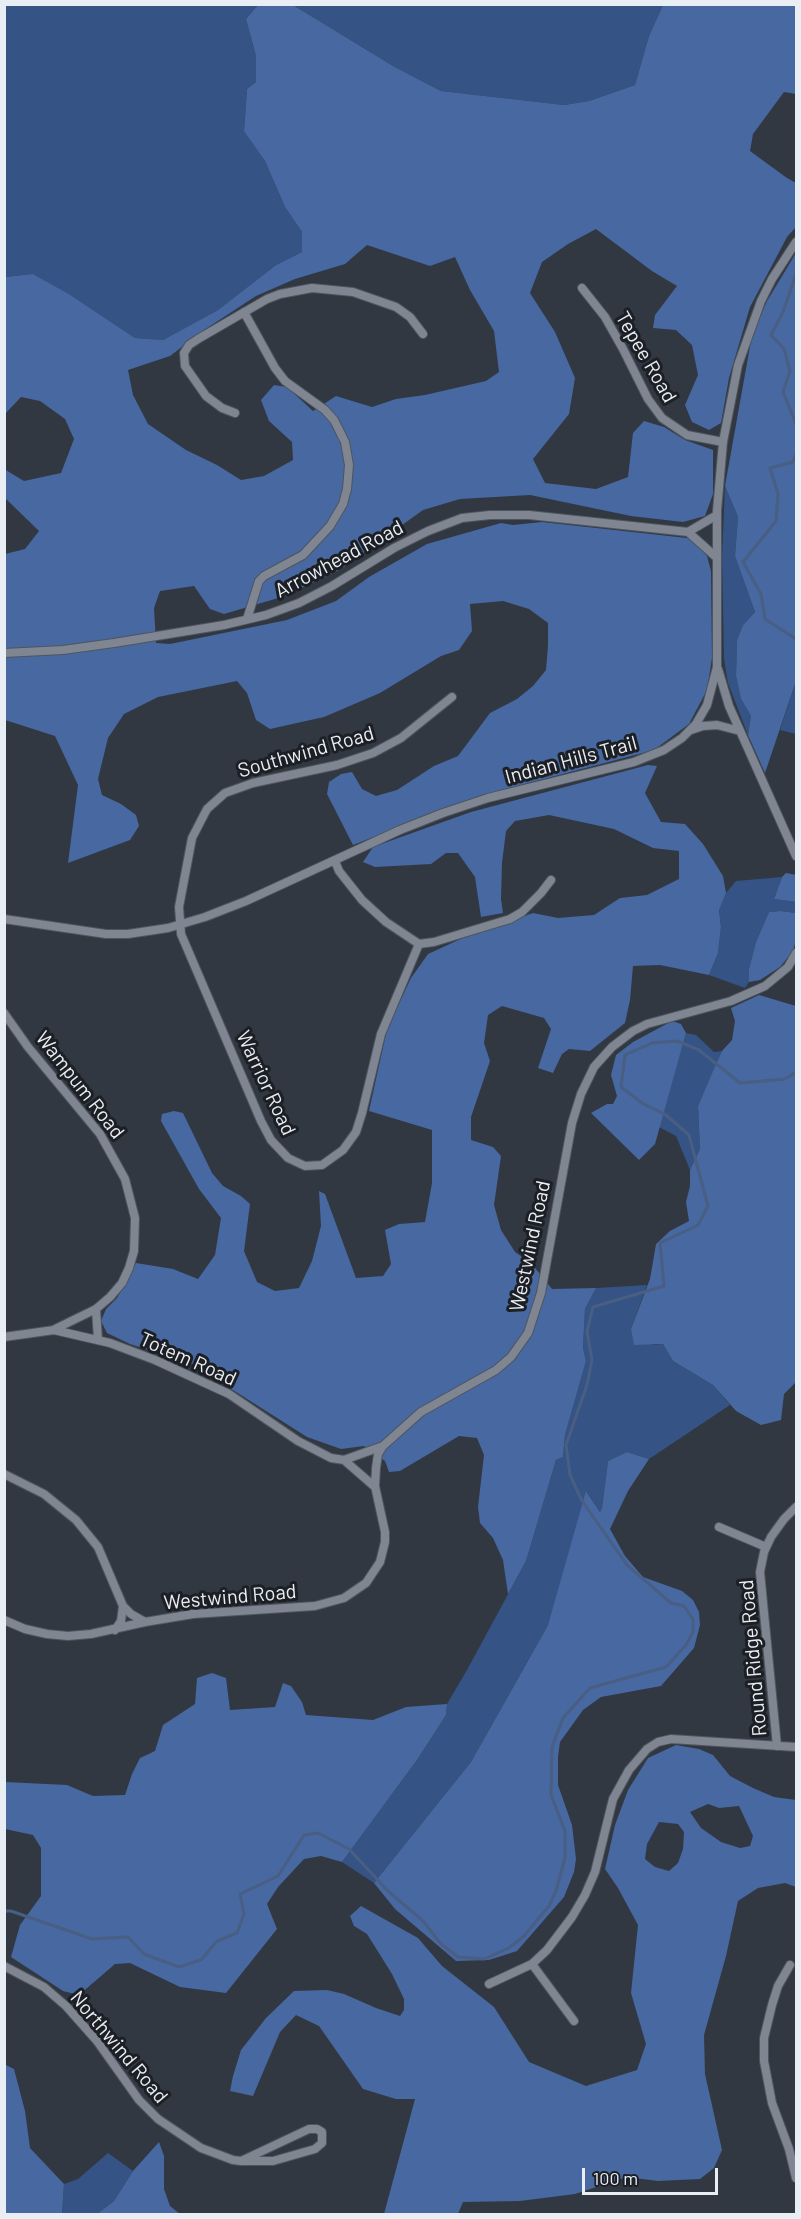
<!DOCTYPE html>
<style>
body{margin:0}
#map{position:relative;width:801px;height:2219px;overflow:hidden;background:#313842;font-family:Barlow,sans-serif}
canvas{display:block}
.frame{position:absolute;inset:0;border:6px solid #e9edf4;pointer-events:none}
.scale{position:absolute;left:582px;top:2168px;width:136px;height:27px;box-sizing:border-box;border:3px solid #e9edf4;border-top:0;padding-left:8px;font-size:18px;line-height:21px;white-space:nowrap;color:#e9edf4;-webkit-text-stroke:4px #1c1f24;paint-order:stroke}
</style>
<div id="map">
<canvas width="801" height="2219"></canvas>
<div class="frame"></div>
<div class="scale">100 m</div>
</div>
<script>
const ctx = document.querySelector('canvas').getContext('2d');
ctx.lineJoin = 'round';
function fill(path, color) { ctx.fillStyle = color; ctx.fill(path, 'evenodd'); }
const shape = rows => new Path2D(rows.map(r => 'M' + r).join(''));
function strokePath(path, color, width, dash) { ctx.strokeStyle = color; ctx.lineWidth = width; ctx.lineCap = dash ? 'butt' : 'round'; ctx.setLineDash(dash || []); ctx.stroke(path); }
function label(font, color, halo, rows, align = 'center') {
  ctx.font = font + ' Barlow,sans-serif'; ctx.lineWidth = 6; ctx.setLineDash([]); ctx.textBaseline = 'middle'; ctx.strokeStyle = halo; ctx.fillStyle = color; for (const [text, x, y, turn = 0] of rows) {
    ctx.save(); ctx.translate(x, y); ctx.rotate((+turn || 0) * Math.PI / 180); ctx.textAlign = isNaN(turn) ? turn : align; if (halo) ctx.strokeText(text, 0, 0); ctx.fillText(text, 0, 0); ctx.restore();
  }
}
const green = shape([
 [4,5,258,5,246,19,256,56,256,82,247,89,244,130,265,161,285,207,302,232,302,252,276,265,218,310,163,340,135,338,69,294,33,274,5,277],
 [293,5,663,5,649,36,635,85,589,101,564,105,441,91,393,66],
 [725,486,738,517,735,556,755,612,743,625,737,640,736,676,741,699,751,716,748,735,728,683,724,659,722,557],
 [796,681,796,734,780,730],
 [782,877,774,899,796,902,796,913,781,911,769,912,756,942,749,969,749,982,745,988,709,975,718,953,721,927,719,909,726,893,736,881],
 [686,1033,696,1035,714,1052,722,1051,698,1106,700,1149,690,1170,676,1136,659,1127],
 [647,1285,631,1329,653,1345,663,1344,673,1361,713,1385,730,1405,649,1459,627,1452,608,1461,602,1508,600,1512,587,1492,549,1623,471,1762,374,1883,342,1862,417,1760,446,1715,447,1704,467,1670,526,1561,556,1460,563,1457,565,1435,586,1361,583,1348,585,1309,596,1288],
 [108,2153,133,2171,114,2201,97,2214,62,2214,64,2184,78,2179]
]);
const forest = shape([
 [258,5,293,5,393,66,441,91,564,105,589,101,635,85,649,36,663,5,796,5,796,94,784,92,753,134,750,151,787,178,796,183,796,227,787,237,750,307,729,378,721,423,709,430,692,422,685,405,698,375,692,345,676,330,653,328,655,315,677,286,652,271,596,229,568,244,542,262,530,293,555,332,575,378,569,414,533,459,545,483,596,489,628,477,633,433,644,421,664,427,685,440,713,450,713,494,705,516,683,522,631,516,530,495,460,499,423,510,341,569,285,596,224,614,210,609,194,586,160,591,154,608,156,643,170,644,287,620,336,601,369,577,427,544,501,523,513,525,542,522,687,538,696,543,707,556,711,571,712,658,707,690,689,724,654,750,479,796,353,845,327,794,329,782,341,774,352,772,362,789,376,796,397,790,434,766,458,756,490,713,517,699,533,686,546,670,548,645,548,623,529,609,503,601,470,604,472,631,459,650,441,656,380,693,324,717,270,729,256,720,247,693,237,681,158,697,124,714,108,738,98,779,102,795,121,804,136,815,139,826,130,840,68,863,78,785,55,736,5,720,5,554,25,549,39,531,5,498,4,469,24,481,61,473,74,439,65,419,40,401,21,397,5,414,5,277,33,274,69,294,135,338,163,340,218,310,276,265,302,252,302,232,285,207,265,161,244,131,247,89,256,82,256,56,246,19],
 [367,245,430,266,455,257,470,290,494,331,499,372,486,381,425,395,396,399,372,407,336,396,313,411,287,387,274,385,261,400,269,421,292,442,293,460,264,476,241,480,217,465,186,450,148,424,133,395,128,370,170,356,204,330,256,296,295,279,345,264],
 [796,253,796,681,765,773,748,735,751,716,741,699,736,676,737,640,743,625,755,612,735,556,738,517,725,486,752,335,767,301],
 [648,765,657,766,645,793,661,822,685,824,703,844,723,876,726,893,719,910,721,927,718,953,709,975,660,965,633,966,630,1000,625,1023,590,1051,569,1049,562,1054,553,1073,538,1068,551,1029,544,1018,502,1006,488,1015,484,1043,490,1061,471,1117,471,1140,493,1147,501,1156,494,1205,501,1230,515,1252,531,1263,552,1289,596,1288,585,1309,583,1348,586,1361,565,1435,563,1457,556,1460,526,1561,508,1594,503,1560,493,1538,480,1523,478,1507,484,1455,477,1438,459,1436,400,1471,389,1472,385,1461,364,1446,341,1449,307,1437,192,1364,130,1344,107,1333,101,1321,106,1309,117,1298,136,1263,173,1269,198,1279,215,1255,221,1218,199,1189,161,1121,162,1114,174,1111,183,1113,212,1173,223,1186,241,1196,250,1204,244,1251,257,1282,275,1291,299,1288,312,1261,321,1226,319,1191,325,1194,356,1278,383,1276,391,1264,385,1230,399,1224,425,1222,432,1183,432,1130,369,1111,387,1029,411,978,428,954,465,937,533,913,558,918,594,915,620,898,647,895,679,879,679,851,653,848,614,829,549,815,515,821,506,831,502,863,501,899,503,913,481,917,475,877,458,853,446,853,431,864,375,867,363,862,373,847,471,812],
 [786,873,796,875,796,902,774,899,782,877],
 [781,911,796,913,796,940,793,951,780,967,760,980,749,982,749,969,756,942,769,912],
 [759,995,796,1006,796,1382,784,1394,781,1420,761,1425,736,1411,713,1385,673,1361,663,1344,634,1345,631,1329,650,1279,656,1244,670,1231,689,1221,686,1202,690,1186,690,1170,700,1149,698,1106,713,1071,722,1051,732,1040,735,1021,731,1008],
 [672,1021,681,1024,686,1033,655,1144,639,1160,591,1113,607,1104,613,1104,617,1096,611,1075,616,1055,633,1042],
 [627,1452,649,1459,628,1491,610,1529,625,1556,643,1577,682,1591,693,1600,699,1612,700,1625,694,1648,661,1686,601,1697,583,1710,560,1742,558,1757,558,1785,572,1825,576,1859,574,1872,564,1897,517,1951,489,1960,456,1961,395,1909,374,1883,471,1762,548,1625,586,1491,600,1512,602,1508,608,1461],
 [212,1673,226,1678,230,1710,275,1707,283,1683,291,1686,302,1702,306,1715,373,1720,406,1707,447,1704,446,1715,417,1760,342,1862,321,1856,304,1859,278,1887,267,1904,277,1929,226,1993,180,1987,130,1963,115,1964,79,1995,63,1991,11,1957,20,1925,41,1896,41,1848,33,1835,5,1829,5,1782,67,1785,93,1796,125,1795,132,1774,140,1758,155,1751,163,1725,195,1704,197,1678],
 [676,1745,699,1749,713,1755,730,1776,753,1788,774,1797,796,1800,796,1887,785,1883,758,1888,738,1901,726,1956,704,2035,705,2074,722,2150,714,2168,700,2179,658,2181,627,2177,575,2194,520,2201,463,2202,458,2214,384,2214,415,2099,396,2099,363,2089,319,2026,296,2015,280,2032,253,2096,230,2091,233,2076,241,2050,266,2018,294,1991,327,1990,344,1994,376,2008,400,2016,404,2010,404,1999,392,1974,367,1934,354,1926,350,1916,361,1906,418,1938,442,1966,494,2007,529,2062,586,2086,637,2070,646,2044,631,1993,638,1925,618,1888,605,1869,615,1825,628,1790,648,1758],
 [708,1804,719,1808,739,1806,753,1836,750,1846,740,1848,721,1842,701,1828,690,1812],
 [659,1822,678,1824,684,1832,683,1849,678,1863,669,1871,655,1867,645,1859,647,1844],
 [4,2064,14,2069,25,2111,30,2148,64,2184,62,2214,5,2214],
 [159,2142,164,2156,164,2189,170,2206,180,2214,97,2214,114,2201,133,2171]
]);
const stream = shape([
 [796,274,783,312,771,335,784,349,790,371,783,392,796,424],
 [796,454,793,462,770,468,778,494,776,521,743,562,761,594,765,619,796,639],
 [4,1911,11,1911,92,1939,128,1937,144,1954,179,1967,201,1960,217,1941,237,1933,244,1914,240,1894,278,1876,304,1835,318,1833,349,1849,388,1891,423,1921,441,1944,458,1957,484,1959,509,1948,524,1936,549,1906,556,1891,565,1858,565,1831,551,1795,552,1747,563,1718,590,1688,666,1667,686,1645,693,1632,693,1619,684,1606,671,1603,627,1565,582,1501,570,1475,566,1445,587,1385,592,1360,587,1331,593,1307,664,1286,660,1243,698,1225,708,1206,689,1135,666,1115,642,1103,621,1087,625,1055,652,1043,677,1041,699,1050,740,1083,785,1079,796,1072]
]);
const minor = shape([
 [582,288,605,317,623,349,648,399,662,418,687,435,723,442],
 [244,312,275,368,285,381,325,410,334,420,345,442,349,465,347,489,343,504,330,526,303,555,264,576,259,581,247,619],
 [235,413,222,408,206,396,185,366,184,353,189,345,198,339,267,299,280,294,312,288,353,292,396,307,410,317,423,334],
 [688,532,716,557],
 [4,653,63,650,114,643,224,625,266,615,299,603,332,586,394,548,428,531,462,518,490,515,529,515,688,532,717,515],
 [718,669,729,706,796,856],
 [691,730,703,726,717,725,740,731],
 [335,861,339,871,362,900,386,922,419,944,434,942,510,919,522,912,541,893,551,880],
 [4,919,106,934,128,934,168,928,205,917,246,901,400,830,443,813,488,798,634,762,664,750,682,738,696,724,707,705,717,667,717,511,723,442,738,365,761,301,772,279,796,242],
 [419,944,381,1034,362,1113,356,1132,343,1150,322,1165,305,1166,288,1158,271,1140,261,1121,181,934,179,907,192,838,207,809,225,793,253,783,337,765,373,753,401,738,452,697],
 [4,1013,28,1047,100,1134,125,1179,135,1218,134,1251,129,1268,122,1283,110,1297,96,1309,55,1329],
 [96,1309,98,1340],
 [4,1337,54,1330,110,1343,155,1360,229,1394,298,1441,331,1458,344,1460,383,1446],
 [344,1460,375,1487],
 [4,1474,44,1494,76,1520,98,1547,123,1606,131,1614,145,1622],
 [719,1527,766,1547],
 [4,1620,25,1629,47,1634,68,1636,91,1634,145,1622,193,1614,315,1606,344,1598,366,1583,380,1562,385,1542,385,1532,375,1486,376,1468,378,1454,383,1446,421,1412,496,1370,511,1357,528,1333,541,1293,572,1123,581,1094,594,1067,612,1047,633,1031,647,1024,731,1001,765,986,788,967,796,953],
 [115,1630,121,1621,123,1606],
 [777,1746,760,1572,764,1552,771,1537,784,1519,796,1507],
 [532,1964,574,2021],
 [790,1965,778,1986,772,2005,764,2038,764,2061,772,2103,789,2149,796,2178],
 [4,1966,44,1987,66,2006,97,2041,139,2100,158,2119,201,2148,233,2160,241,2161,273,2161,315,2149,322,2143,322,2132,317,2129,309,2129,241,2161],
 [489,1984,532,1964,547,1950,572,1917,585,1895,595,1872,613,1799,629,1770,647,1749,658,1742,671,1739,796,1747]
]);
const streetNames = [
 ["Tepee Road",646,357,60],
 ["Arrowhead Road",339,559,-28],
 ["Southwind Road",306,752,-16],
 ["Indian Hills Trail",571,760,-15],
 ["Warrior Road",266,1083,65],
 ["Wampum Road",80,1085,52],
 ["Westwind Road",530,1246,-78],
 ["Totem Road",188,1359,24],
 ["Westwind Road",230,1597,-5],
 ["Round Ridge Road",753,1658,-95],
 ["Northwind Road",119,2047,50]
];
fill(green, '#355384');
fill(forest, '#4768a0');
strokePath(stream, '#495e83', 3);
strokePath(minor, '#4f555d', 10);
strokePath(minor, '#7f8692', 8);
label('20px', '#e9edf4', '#1c1f24', streetNames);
</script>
